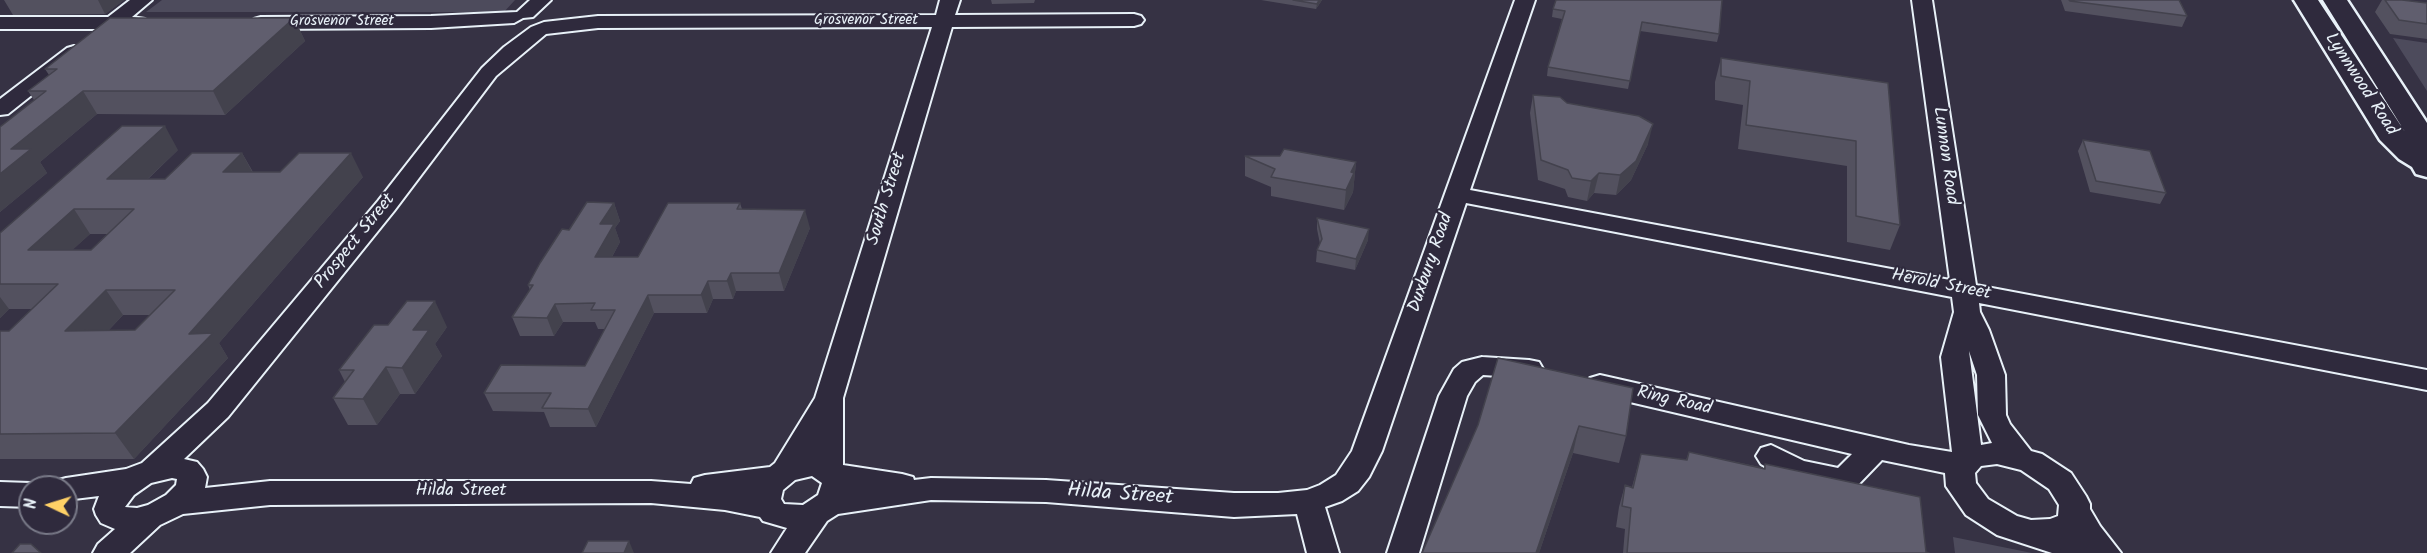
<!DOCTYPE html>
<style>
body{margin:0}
#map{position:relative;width:2427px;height:553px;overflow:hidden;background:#363244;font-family:Kalam,sans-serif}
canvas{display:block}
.north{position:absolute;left:18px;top:475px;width:60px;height:60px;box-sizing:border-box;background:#2f2a3d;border:2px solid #797a88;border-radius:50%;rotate:274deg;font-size:16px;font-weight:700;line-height:24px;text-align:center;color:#e8f1f8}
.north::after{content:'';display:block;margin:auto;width:21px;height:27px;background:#ffd166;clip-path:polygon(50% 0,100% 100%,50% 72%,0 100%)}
</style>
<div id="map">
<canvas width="2427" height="553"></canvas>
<div class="north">N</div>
</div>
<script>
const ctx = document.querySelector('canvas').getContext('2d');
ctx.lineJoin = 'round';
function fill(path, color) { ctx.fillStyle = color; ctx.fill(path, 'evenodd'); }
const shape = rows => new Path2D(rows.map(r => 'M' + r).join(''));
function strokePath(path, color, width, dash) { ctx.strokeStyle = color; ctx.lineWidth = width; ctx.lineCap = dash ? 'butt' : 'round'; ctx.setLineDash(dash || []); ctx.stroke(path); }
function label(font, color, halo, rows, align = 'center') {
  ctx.font = font + ' Kalam,sans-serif'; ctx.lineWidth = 4.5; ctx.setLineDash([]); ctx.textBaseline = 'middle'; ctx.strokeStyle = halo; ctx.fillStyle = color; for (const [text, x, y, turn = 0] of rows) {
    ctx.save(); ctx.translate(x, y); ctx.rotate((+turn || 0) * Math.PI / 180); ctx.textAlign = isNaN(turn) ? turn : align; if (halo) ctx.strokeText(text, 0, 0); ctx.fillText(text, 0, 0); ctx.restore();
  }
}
const green = shape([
 [162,0,515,0,504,12,146,12],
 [2393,38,2427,43,2427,91],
 [1953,537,2032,553,1955,553]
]);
const minor = shape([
 [130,0,152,0,132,17,145,19,148,23,145,27,118,29,108,33,99,29,0,29,0,17,108,17,130,0],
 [530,0,551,0,533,17,523,18,514,23,431,28,261,29,254,27,251,23,254,19,261,17,431,16,517,12,530,0],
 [940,0,960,0,955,15,1134,14,1141,16,1144,20,1141,24,1134,26,952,27,843,398,843,465,902,474,913,477,914,480,931,478,1046,480,1234,493,1278,493,1307,490,1320,485,1336,475,1352,451,1515,0,1535,0,1470,190,1950,280,1912,0,1932,0,1976,285,2427,370,2427,390,1979,303,1980,312,1989,330,2005,375,2006,415,2010,424,2031,451,2042,454,2071,473,2086,496,2090,504,2090,509,2100,526,2121,553,2052,553,1997,535,1966,515,1946,486,1945,473,1882,460,1855,488,1844,491,1797,482,1786,479,1761,464,1756,456,1761,448,1771,445,1804,461,1838,468,1852,454,1600,395,1590,392,1586,385,1590,378,1600,375,1909,445,1952,452,1941,357,1954,312,1952,297,1466,203,1382,451,1369,477,1358,491,1342,501,1325,507,1339,553,1307,553,1297,514,1234,517,1046,502,931,500,838,514,827,521,805,553,771,553,787,528,763,521,760,517,725,510,651,503,270,505,183,514,160,525,130,553,93,553,98,544,115,529,101,523,96,515,94,509,99,496,66,500,66,487,52,487,55,481,66,478,126,469,142,463,208,403,378,201,482,68,504,47,531,27,544,22,598,16,936,15,940,0],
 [932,27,815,398,775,463,770,467,705,475,694,478,691,484,651,481,270,481,205,488,207,477,203,469,197,462,184,459,228,417,394,211,496,76,546,34,598,28,932,27],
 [1969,351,1977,375,1978,415,1992,443,1981,445,1969,351],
 [1997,464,2021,470,2049,489,2059,505,2058,516,2050,519,2031,520,2017,516,1988,499,1976,483,1975,473,1981,466,1997,464],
 [812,476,822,483,818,495,803,505,784,504,781,499,783,490,795,480,812,476],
 [172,478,177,479,176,485,166,495,148,505,137,508,125,507,134,495,151,483,172,478],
 [74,46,81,48,84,52,81,56,8,114,0,115,0,99,67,48,74,46],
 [1482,357,1529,360,1539,362,1543,369,1539,376,1529,378,1483,375,1475,382,1467,396,1419,553,1387,553,1439,396,1454,369,1462,362,1482,357],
 [0,482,30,483,41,487,30,487,30,507,0,506,0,482]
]);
const major = shape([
 [2294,0,2318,0,2405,132,2323,0,2347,0,2427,123,2427,177,2416,174,2412,167,2399,159,2380,140,2294,0]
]);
const wall = shape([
 [4,0,124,0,105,14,13,15],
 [991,0,1035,0,1034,3,992,4],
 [1261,0,1322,0,1316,9],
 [2061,0,2179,0,2187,16,2182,27,2065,11],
 [2382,0,2402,0,2427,3,2427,39,2390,34,2375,12],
 [1553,9,1719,34,1717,42,1640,31,1628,89,1547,76,1548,67,1562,19,1552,17],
 [294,18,305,41,225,115,97,114,40,162,47,173,0,212,0,127,34,100,28,91,49,75,45,69],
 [1721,58,1888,83,1900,225,1890,250,1847,242,1847,166,1738,149,1743,105,1715,100,1715,82],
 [1533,95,1567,103,1648,144,1631,180,1616,195,1594,193,1587,201,1568,197,1565,189,1538,180,1530,113],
 [2083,140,2166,193,2160,204,2090,192,2078,151],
 [178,150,148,179,165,179,242,153,253,172,363,177,219,343,228,358,134,459,0,459,0,331,9,331,32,309,9,309,0,318,0,233],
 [90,234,109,234,91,250,72,250],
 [123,315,150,315,135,330,108,331],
 [1245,156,1356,162,1353,192,1344,210,1271,196,1271,187,1245,176],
 [614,203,620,221,615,228,620,242,612,257,638,257,740,203,742,209,810,228,784,291,736,291,733,299,713,299,707,313,654,313,596,427,550,427,544,412,493,411,484,393,585,366,605,329,598,329,595,322,563,322,554,336,520,336,512,317,530,290,528,285,569,230],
 [1317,218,1368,240,1355,270,1316,262,1317,250,1320,244,1317,229],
 [447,327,435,344,442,356,415,394,400,394,377,425,348,425,333,398,345,382,339,370],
 [1498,358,1626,436,1619,463,1573,453,1539,553,1422,553,1478,425],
 [1689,452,1764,468,1765,464,1929,553,1623,553,1625,529,1616,527,1619,507,1625,485,1632,487,1641,454,1686,460]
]);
const shadedWall = shape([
 [98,0,124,0,105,14],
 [1319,0,1322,0,1316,9,1317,4],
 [294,18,305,41,225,115,213,91],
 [83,91,97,114,40,162,47,173,0,212,0,174,11,149],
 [1653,124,1648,144,1631,180,1616,195,1620,175],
 [165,126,178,150,122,203,107,179],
 [242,153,255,177,223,172],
 [351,153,363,177,219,343,228,358,134,459,115,433,189,334],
 [1356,162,1353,192,1344,210,1346,190,1351,172],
 [1599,173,1594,193,1587,201,1591,181],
 [614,203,620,221,615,228,620,242,602,275,595,257,600,224],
 [74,209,90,234,45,275,28,250],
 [805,210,810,228,784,291,779,273],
 [1369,229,1368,240,1355,270,1356,259],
 [731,273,736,291,733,299,727,281],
 [708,281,713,299,707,313,701,295],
 [106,290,123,315,83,357,65,331],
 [648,295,654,313,596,427,588,409],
 [0,297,9,309,0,318],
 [435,301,447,327,435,344,442,356,415,394,402,368,413,330],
 [555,304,563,322,554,336,547,318],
 [386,367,400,394,377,425,363,399],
 [1579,426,1573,453,1539,553,1536,553],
 [629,541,634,553,624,553]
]);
const building = shape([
 [1293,0,1319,0,1317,4,1293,0],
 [1556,0,1722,0,1719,34,1642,22,1630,81,1548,67,1565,11,1553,9,1556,0],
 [2069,0,2179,0,2187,16,2070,1,2069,0],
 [2385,0,2402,0,2427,3,2427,24,2399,20,2385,0],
 [110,18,294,18,213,91,83,91,11,149,31,149,0,174,0,127,46,91,28,91,57,69,45,69,110,18],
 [1721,58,1888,83,1900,225,1856,216,1856,141,1746,125,1750,81,1721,76,1721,58],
 [1533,95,1560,97,1567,103,1639,116,1653,124,1636,161,1620,175,1599,173,1591,181,1572,178,1568,170,1541,160,1533,95],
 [122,126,165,126,107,179,165,179,192,153,242,153,223,172,280,172,299,153,351,153,189,334,213,333,115,433,0,434,0,331,9,331,58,284,0,284,0,233,122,126],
 [74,209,134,209,91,250,28,250,74,209],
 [106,290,175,290,135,330,65,331,106,290],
 [2083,140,2150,151,2166,193,2096,181,2083,140],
 [1284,149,1356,162,1351,172,1354,173,1346,190,1271,177,1275,169,1245,156,1280,156,1284,149],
 [587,202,614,203,600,224,614,224,595,257,638,257,668,203,740,203,737,209,805,210,779,273,731,273,727,281,708,281,701,295,648,295,588,409,542,408,551,393,484,393,501,365,585,366,615,310,591,310,595,303,555,304,547,318,512,317,533,285,528,285,540,263,562,229,569,230,587,202],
 [1317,218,1369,229,1356,259,1317,250,1322,239,1317,218],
 [407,301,435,301,413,330,429,330,402,368,386,367,363,399,333,398,354,370,339,370,374,325,388,325,407,301],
 [1498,358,1633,388,1626,436,1579,426,1536,553,1422,553,1478,425,1498,358],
 [1689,452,1765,469,1765,464,1920,497,1926,552,1929,553,1627,553,1631,508,1622,506,1625,485,1633,488,1641,454,1687,460,1689,452],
 [588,541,629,541,624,553,582,553,588,541],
 [20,544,31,544,41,553,12,553,20,544]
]);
const farStreetnames = [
 ["Grosvenor Street",866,21],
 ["Grosvenor Street",342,22]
];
const streetNames = [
 ["Lynnwood Road",2360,85,57],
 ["Lunnon Road",1944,156,82],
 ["South Street",888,199,-73],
 ["Prospect Street",356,242,-51],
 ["Duxbury Road",1432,263,-71],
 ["Herold Street",1941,286,11],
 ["Ring Road",1674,402,13],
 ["Hilda Street",461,492]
];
const nearStreetnames = [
 ["Hilda Street",1120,496,4]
];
fill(green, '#4d4b5c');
strokePath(minor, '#e8f1f8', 4);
strokePath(major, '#e8f1f8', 5);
fill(minor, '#2f2a3d');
fill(major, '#2f2a3d');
fill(wall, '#53515f');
fill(shadedWall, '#43424d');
fill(building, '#605e6e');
strokePath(building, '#43424d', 1.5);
label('15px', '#e8f1f8', '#2f2a3d', farStreetnames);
label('18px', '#e8f1f8', '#2f2a3d', streetNames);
label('21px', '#e8f1f8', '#2f2a3d', nearStreetnames);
</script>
